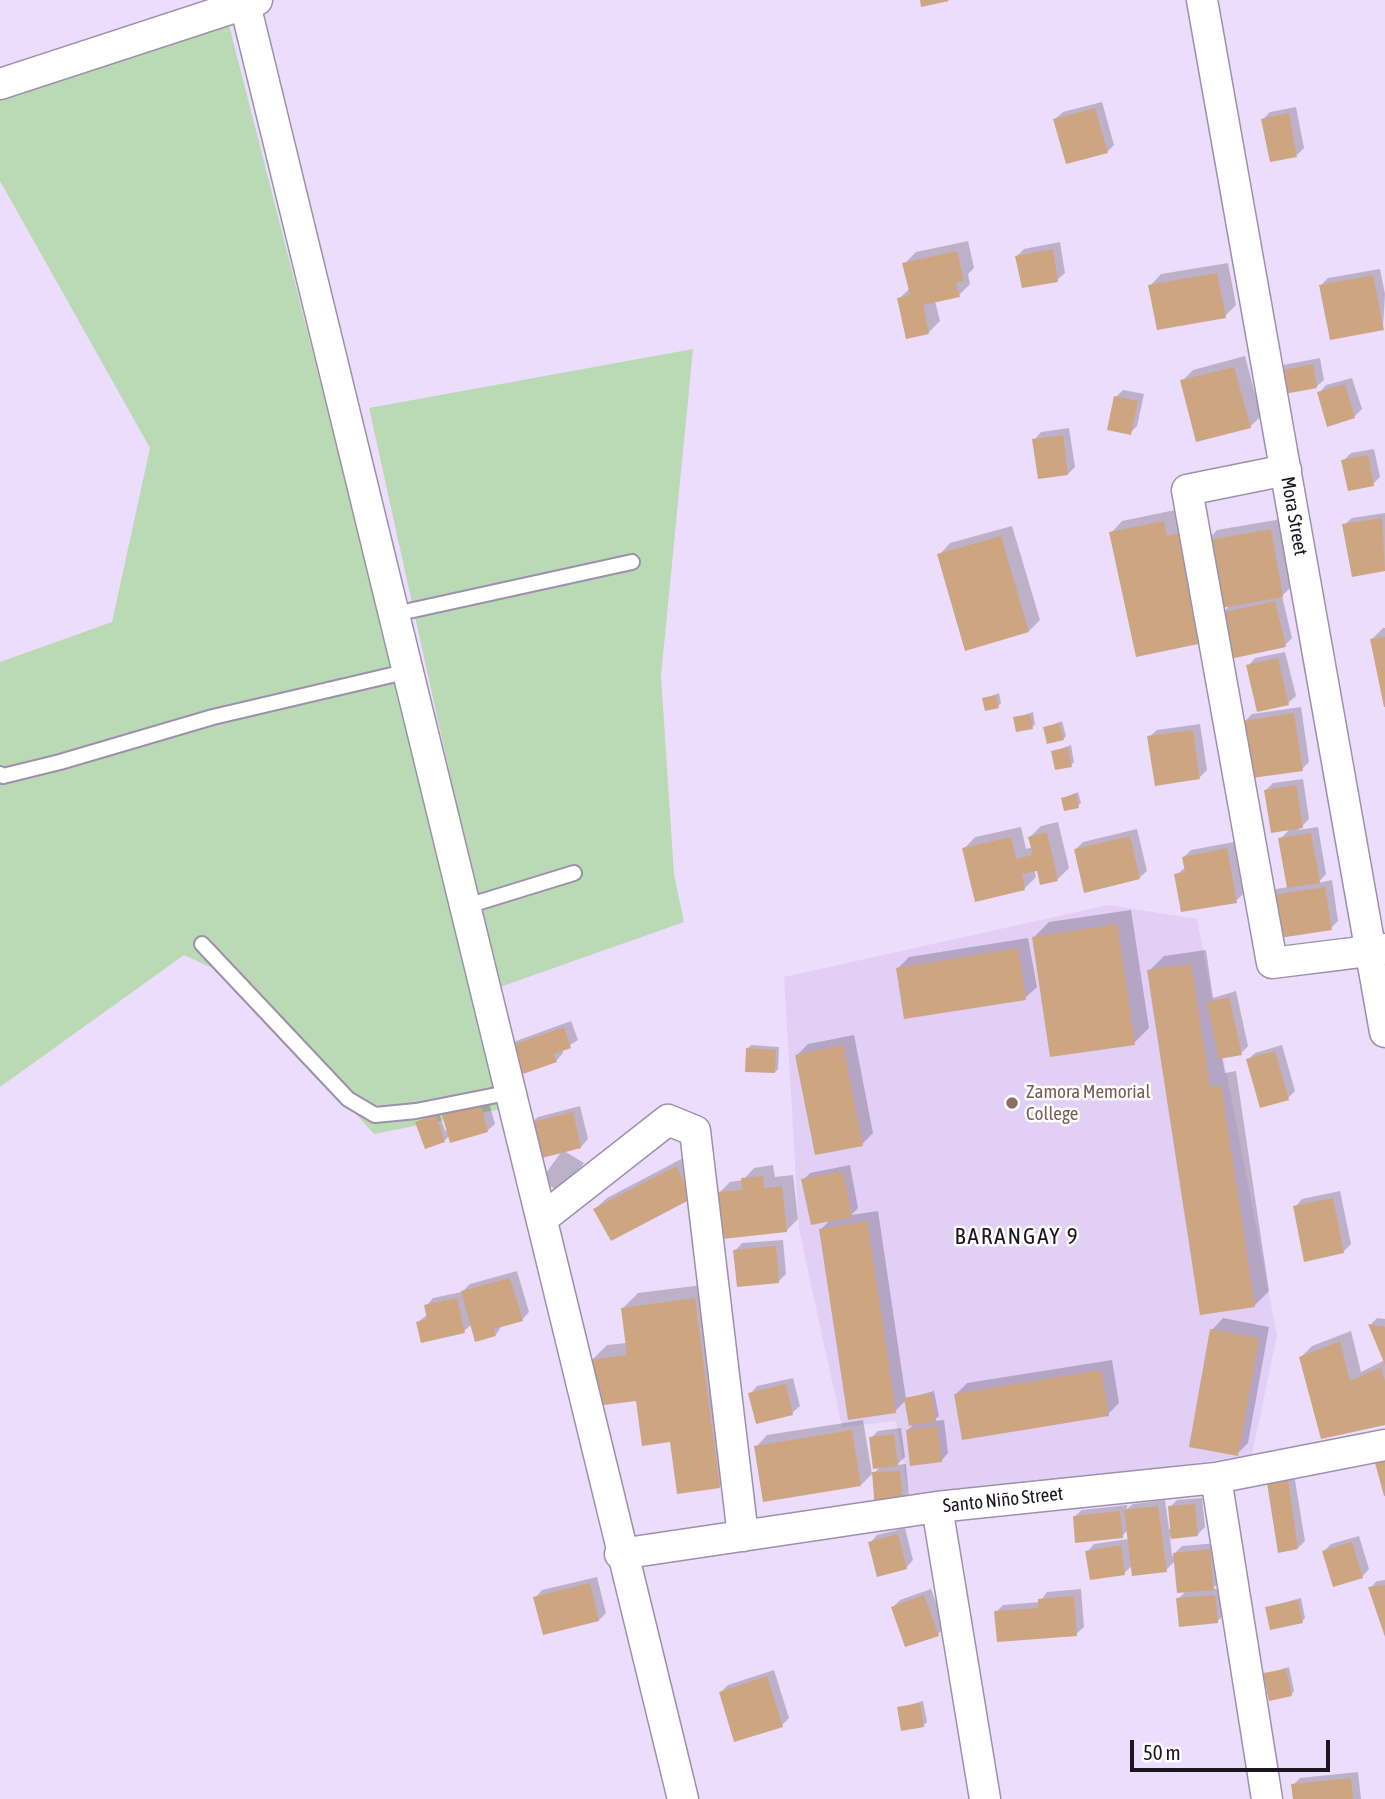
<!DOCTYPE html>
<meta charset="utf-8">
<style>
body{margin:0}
#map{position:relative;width:1385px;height:1799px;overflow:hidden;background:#edddfc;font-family:"Asap Condensed",sans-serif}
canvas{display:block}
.scale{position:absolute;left:1130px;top:1740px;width:200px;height:32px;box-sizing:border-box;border:4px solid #1c1621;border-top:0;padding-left:9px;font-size:21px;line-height:24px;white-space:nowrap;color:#1c1621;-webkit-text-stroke:5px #fff;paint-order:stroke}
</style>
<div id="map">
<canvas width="1385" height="1799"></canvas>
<div class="scale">50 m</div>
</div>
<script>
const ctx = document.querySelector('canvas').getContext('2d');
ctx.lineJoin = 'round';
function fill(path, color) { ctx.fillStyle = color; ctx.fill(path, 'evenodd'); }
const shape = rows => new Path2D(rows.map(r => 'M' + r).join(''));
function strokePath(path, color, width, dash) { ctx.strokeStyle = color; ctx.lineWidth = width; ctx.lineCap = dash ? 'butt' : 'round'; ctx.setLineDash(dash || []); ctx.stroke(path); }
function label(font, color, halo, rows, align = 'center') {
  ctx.font = font + ' "Asap Condensed",sans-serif'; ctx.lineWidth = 5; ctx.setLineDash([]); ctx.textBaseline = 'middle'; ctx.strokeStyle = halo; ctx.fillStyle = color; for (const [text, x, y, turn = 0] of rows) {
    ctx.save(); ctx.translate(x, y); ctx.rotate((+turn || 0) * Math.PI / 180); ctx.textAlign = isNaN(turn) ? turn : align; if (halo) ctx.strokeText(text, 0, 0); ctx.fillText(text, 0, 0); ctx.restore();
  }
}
const built = shape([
 [1108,905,1197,919,1277,1335,1252,1455,910,1502,896,1421,842,1427,799,1229,784,977]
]);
const green = shape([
 [229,25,506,1108,374,1134,271,1019,219,971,184,955,0,1087,0,662,112,622,150,448,0,181,0,93],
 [693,349,661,676,674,875,684,922,497,988,369,408]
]);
const shadow = shape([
 [1102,102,1114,145,1107,152,1055,119,1063,112],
 [1296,107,1304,148,1297,155,1263,119,1270,112],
 [968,241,974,268,968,274,970,284,959,295,935,301,940,321,928,333,899,299,910,288,904,264,916,252],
 [1060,242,1065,273,1057,280,1016,257,1024,249],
 [1228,263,1236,305,1225,316,1150,286,1161,274],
 [1380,269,1385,294,1383,328,1321,285,1328,278],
 [1245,356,1261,416,1250,427,1182,381,1193,370],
 [1320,358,1324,380,1316,387,1276,373,1283,365],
 [1352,378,1362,409,1354,417,1319,393,1326,385],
 [1123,390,1144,394,1137,426,1130,433,1116,397],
 [1069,428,1075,467,1068,474,1034,440,1041,432],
 [1374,449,1380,477,1373,484,1343,461,1351,453],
 [1175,510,1178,526,1190,523,1214,630,1111,533,1122,521],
 [1385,513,1385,570,1353,575,1344,525,1352,518],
 [1282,519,1294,584,1282,596,1292,638,1285,645,1222,613,1231,604,1206,542,1217,530],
 [1012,526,1040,620,1029,631,939,555,950,543],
 [1383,628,1385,628,1385,702,1372,639],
 [1285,652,1296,696,1288,703,1248,666,1255,658],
 [999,693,1001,703,998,706,984,699],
 [1301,707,1309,762,1302,769,1245,721,1252,714],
 [1033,712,1035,724,1032,727,1015,718],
 [1062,721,1066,736,1063,739,1045,728],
 [1200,724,1207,770,1200,777,1149,737,1157,730],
 [1071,745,1074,762,1071,765,1053,752],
 [1303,779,1309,819,1298,830,1318,827,1326,874,1318,883,1332,880,1338,921,1331,928,1268,896,1276,889,1288,887,1280,839,1291,828,1265,791,1273,783],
 [1078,792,1081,803,1078,806,1063,798],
 [1058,822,1069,868,1058,879,1039,868,1034,869,1036,877,1025,888,964,849,975,837,1021,827,1026,849,1033,847,1030,837,1041,826],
 [1137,829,1147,871,1139,878,1076,849,1083,842],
 [1234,842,1243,894,1236,901,1176,875,1186,867,1184,857,1191,850],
 [1131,910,1149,1028,1134,1043,1034,937,1049,922],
 [1028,938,1037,987,1025,998,898,968,909,957],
 [1206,950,1213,998,1236,991,1248,1046,1241,1053,1222,1057,1225,1073,1236,1071,1269,1291,1254,1306,1149,971,1164,956],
 [571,1021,578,1040,562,1050,563,1053,556,1061,509,1048,516,1041],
 [854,1035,873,1133,862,1144,797,1055,808,1044],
 [751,1045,779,1047,778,1069,775,1072,748,1048],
 [1282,1045,1295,1091,1288,1098,1248,1060,1255,1053],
 [488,1099,495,1124,487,1131,449,1136,444,1141,417,1122,439,1113,445,1131,448,1130,444,1116,451,1109],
 [580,1106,588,1139,581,1147,564,1151,584,1163,561,1193,541,1180,562,1151,530,1124,538,1117],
 [687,1156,703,1186,595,1209,607,1198],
 [773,1165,775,1177,793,1175,798,1219,787,1230,719,1193,730,1182,743,1180,754,1168],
 [850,1165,858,1208,851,1215,878,1211,906,1399,934,1391,939,1416,933,1421,944,1420,948,1453,941,1461,907,1431,915,1423,906,1400,895,1411,821,1229,831,1219,803,1180,810,1173],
 [1340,1191,1351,1244,1343,1252,1295,1207,1302,1199],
 [783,1240,786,1274,779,1281,735,1251,742,1243],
 [517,1271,529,1312,522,1320,502,1325,496,1335,472,1324,464,1331,418,1322,428,1314,426,1306,433,1298,462,1292,470,1284],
 [710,1284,734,1472,719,1487,638,1399,592,1360,607,1345,627,1343,623,1308,638,1293],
 [1223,1318,1269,1327,1248,1443,1237,1454,1212,1330],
 [1377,1318,1385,1319,1385,1360,1370,1325],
 [1351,1331,1361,1372,1385,1360,1385,1424,1301,1357,1312,1346],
 [1112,1360,1119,1403,1108,1414,956,1394,967,1383],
 [793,1378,800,1406,792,1413,750,1394,757,1386],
 [863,1420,872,1474,861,1485,756,1447,767,1435],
 [901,1428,905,1457,897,1465,906,1464,909,1498,877,1507,874,1473,881,1466,871,1438,878,1431],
 [1294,1474,1305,1541,1298,1548,1269,1484,1276,1476],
 [1202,1498,1205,1527,1197,1535,1170,1537,1172,1556,1182,1546,1217,1543,1221,1581,1212,1589,1222,1588,1224,1614,1217,1622,1178,1599,1187,1590,1176,1560,1166,1570,1133,1565,1124,1573,1087,1552,1094,1544,1129,1539,1128,1530,1122,1536,1074,1517,1082,1510,1127,1505,1127,1509,1133,1504,1165,1500,1169,1529,1172,1529,1170,1507,1177,1500],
 [905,1528,913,1560,906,1568,870,1543,877,1535],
 [1359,1536,1369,1569,1362,1577,1324,1551,1331,1544],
 [597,1577,606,1613,599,1620,535,1598,542,1590],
 [1385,1580,1385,1633,1370,1588,1377,1581],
 [931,1589,945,1627,938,1634,893,1607,900,1600],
 [1081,1589,1084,1627,1076,1634,996,1612,1003,1605,1040,1602,1047,1592],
 [1301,1598,1305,1618,1302,1621,1267,1607],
 [1289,1667,1294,1691,1291,1695,1265,1674],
 [774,1670,789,1718,782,1725,721,1692,728,1685],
 [923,1701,927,1722,924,1725,899,1708],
 [1358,1772,1361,1799,1294,1799,1293,1785,1300,1778]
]);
const building = shape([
 [920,0,948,0,949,1,921,7],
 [1095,108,1108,153,1066,164,1053,119],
 [1289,113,1297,157,1270,162,1261,119],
 [1053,249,1058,282,1022,288,1015,256],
 [957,251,964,281,956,283,960,297,923,305,929,334,906,339,897,298,910,295,902,263],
 [1217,273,1226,318,1157,330,1148,285],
 [1373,275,1384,330,1330,340,1319,285],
 [1313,364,1317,388,1279,395,1274,372],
 [1234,367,1251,428,1196,442,1180,380],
 [1345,384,1355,418,1327,427,1317,392],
 [1114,396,1138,401,1131,435,1107,430],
 [1063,435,1068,475,1038,479,1032,439],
 [1368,455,1374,486,1348,491,1341,460],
 [1382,518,1385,571,1352,577,1342,524],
 [1164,521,1167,536,1180,533,1203,643,1136,657,1109,532],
 [1271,529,1283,597,1216,609,1204,541],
 [1001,536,1029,632,965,651,937,554],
 [1275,601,1286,647,1230,659,1220,613],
 [1385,637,1385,707,1384,707,1370,639],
 [1278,658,1289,705,1257,712,1246,665],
 [996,695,999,708,985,711,982,698],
 [1294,713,1303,771,1252,778,1243,721],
 [1030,714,1033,729,1016,732,1013,717],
 [1059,723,1064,740,1047,744,1043,727],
 [1193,730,1200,779,1155,786,1147,736],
 [1068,747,1072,767,1055,770,1051,751],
 [1296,785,1303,828,1271,833,1264,790],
 [1076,794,1079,808,1064,811,1061,798],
 [1047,832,1058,881,1040,885,1037,871,1022,874,1025,890,975,902,962,848,1011,837,1016,859,1033,855,1028,837],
 [1311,833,1320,883,1287,888,1278,838],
 [1130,836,1140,879,1084,893,1074,849],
 [1227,848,1237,903,1181,912,1174,874,1185,872,1182,857],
 [1325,887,1332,930,1273,939,1267,896],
 [1117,924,1135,1045,1050,1057,1032,937],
 [1018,948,1026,1000,904,1019,896,968],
 [1191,964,1210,1087,1221,1085,1255,1307,1200,1315,1147,970],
 [1229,997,1242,1055,1219,1059,1207,1002],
 [564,1027,571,1048,554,1054,557,1062,517,1076,507,1047],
 [843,1045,863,1146,815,1155,795,1055],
 [746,1048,776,1050,775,1073,745,1072],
 [1275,1051,1289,1100,1260,1108,1246,1059],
 [481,1105,488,1132,450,1143,442,1115],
 [573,1112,581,1148,538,1159,528,1123],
 [436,1115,445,1142,425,1149,415,1122],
 [676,1166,693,1198,611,1241,593,1209],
 [843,1171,852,1217,811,1225,801,1179],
 [763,1176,764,1188,782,1186,787,1232,722,1239,717,1192,742,1190,741,1178],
 [1333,1198,1344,1253,1304,1262,1293,1206],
 [867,1221,896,1413,848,1420,819,1229],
 [776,1246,779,1283,737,1287,733,1250],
 [510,1278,523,1321,494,1329,496,1336,475,1342,461,1291],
 [457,1298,465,1333,421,1343,416,1322,427,1319,424,1305],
 [695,1298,720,1488,677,1494,670,1442,642,1446,636,1401,596,1406,590,1360,627,1355,621,1308],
 [1368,1324,1385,1327,1385,1365],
 [1210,1329,1259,1338,1238,1456,1189,1447],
 [1340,1341,1350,1381,1381,1367,1385,1381,1385,1425,1321,1439,1299,1357],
 [1101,1370,1109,1416,962,1440,954,1394],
 [786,1384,793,1415,756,1424,748,1393],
 [931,1393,936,1421,909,1426,904,1398],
 [937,1426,942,1462,910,1466,906,1430],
 [852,1430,861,1486,763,1502,754,1446],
 [894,1434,898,1466,873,1469,869,1437],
 [1385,1457,1385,1496,1384,1496,1374,1459],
 [900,1471,903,1507,875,1509,872,1472],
 [1288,1480,1298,1549,1278,1553,1267,1483],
 [1195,1504,1198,1536,1171,1539,1168,1506],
 [1158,1506,1167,1572,1132,1576,1124,1510],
 [1120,1511,1123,1538,1075,1543,1073,1516],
 [898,1534,907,1569,877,1577,868,1542],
 [1352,1542,1363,1578,1333,1587,1322,1551],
 [1121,1545,1125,1575,1090,1580,1085,1551],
 [1210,1549,1214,1590,1177,1593,1173,1553],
 [590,1583,599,1621,543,1635,533,1597],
 [1385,1585,1385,1637,1368,1587],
 [924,1595,939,1636,905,1647,891,1607],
 [1215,1595,1218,1623,1179,1627,1176,1598],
 [1074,1596,1077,1636,997,1642,994,1611,1038,1608,1038,1599],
 [1298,1600,1303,1623,1270,1630,1265,1607],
 [1286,1669,1292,1696,1269,1701,1263,1673],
 [767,1676,783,1727,734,1742,719,1692],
 [920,1703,924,1727,901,1731,897,1707],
 [1351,1778,1353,1799,1293,1799,1291,1784]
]);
const service = shape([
 [395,614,632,562],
 [0,774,3,776,60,762,213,717,409,671],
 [467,906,574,873],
 [202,944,348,1099,375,1115,416,1111,512,1092]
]);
const minor = shape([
 [244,0,683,1799],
 [1202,0,1385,1032],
 [0,84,257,0],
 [1286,470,1187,490,1272,963,1385,949],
 [543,1218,668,1120,695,1131,743,1536],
 [1216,1478,1267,1799],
 [937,1507,985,1799],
 [620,1554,937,1507,1216,1478,1385,1445]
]);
const markers = [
 [1012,1103,7,"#8d6e63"]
];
const streetNames = [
 ["Mora Street",1294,516,80],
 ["Santo Niño Street",1003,1500,-6]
];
const educationNames = [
 ["Zamora Memorial",1026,1092],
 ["College",1026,1114]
];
const quarterNames = [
 ["BARANGAY 9",1017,1237]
];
fill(built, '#e2cff5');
fill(green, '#bad9b5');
fill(shadow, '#0003');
fill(building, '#cea581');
strokePath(service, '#9e90ac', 18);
strokePath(minor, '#9e90ac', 33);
strokePath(service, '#fff', 14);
strokePath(minor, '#fff', 30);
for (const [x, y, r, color] of markers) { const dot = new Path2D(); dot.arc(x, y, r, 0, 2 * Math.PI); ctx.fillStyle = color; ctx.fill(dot); strokePath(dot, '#fff', 2.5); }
label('19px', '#1c1621', '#fff', streetNames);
label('19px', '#785e54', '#fff', educationNames, 'left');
ctx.letterSpacing = '2px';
label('23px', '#1c1621', '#fff', quarterNames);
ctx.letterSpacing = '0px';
</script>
